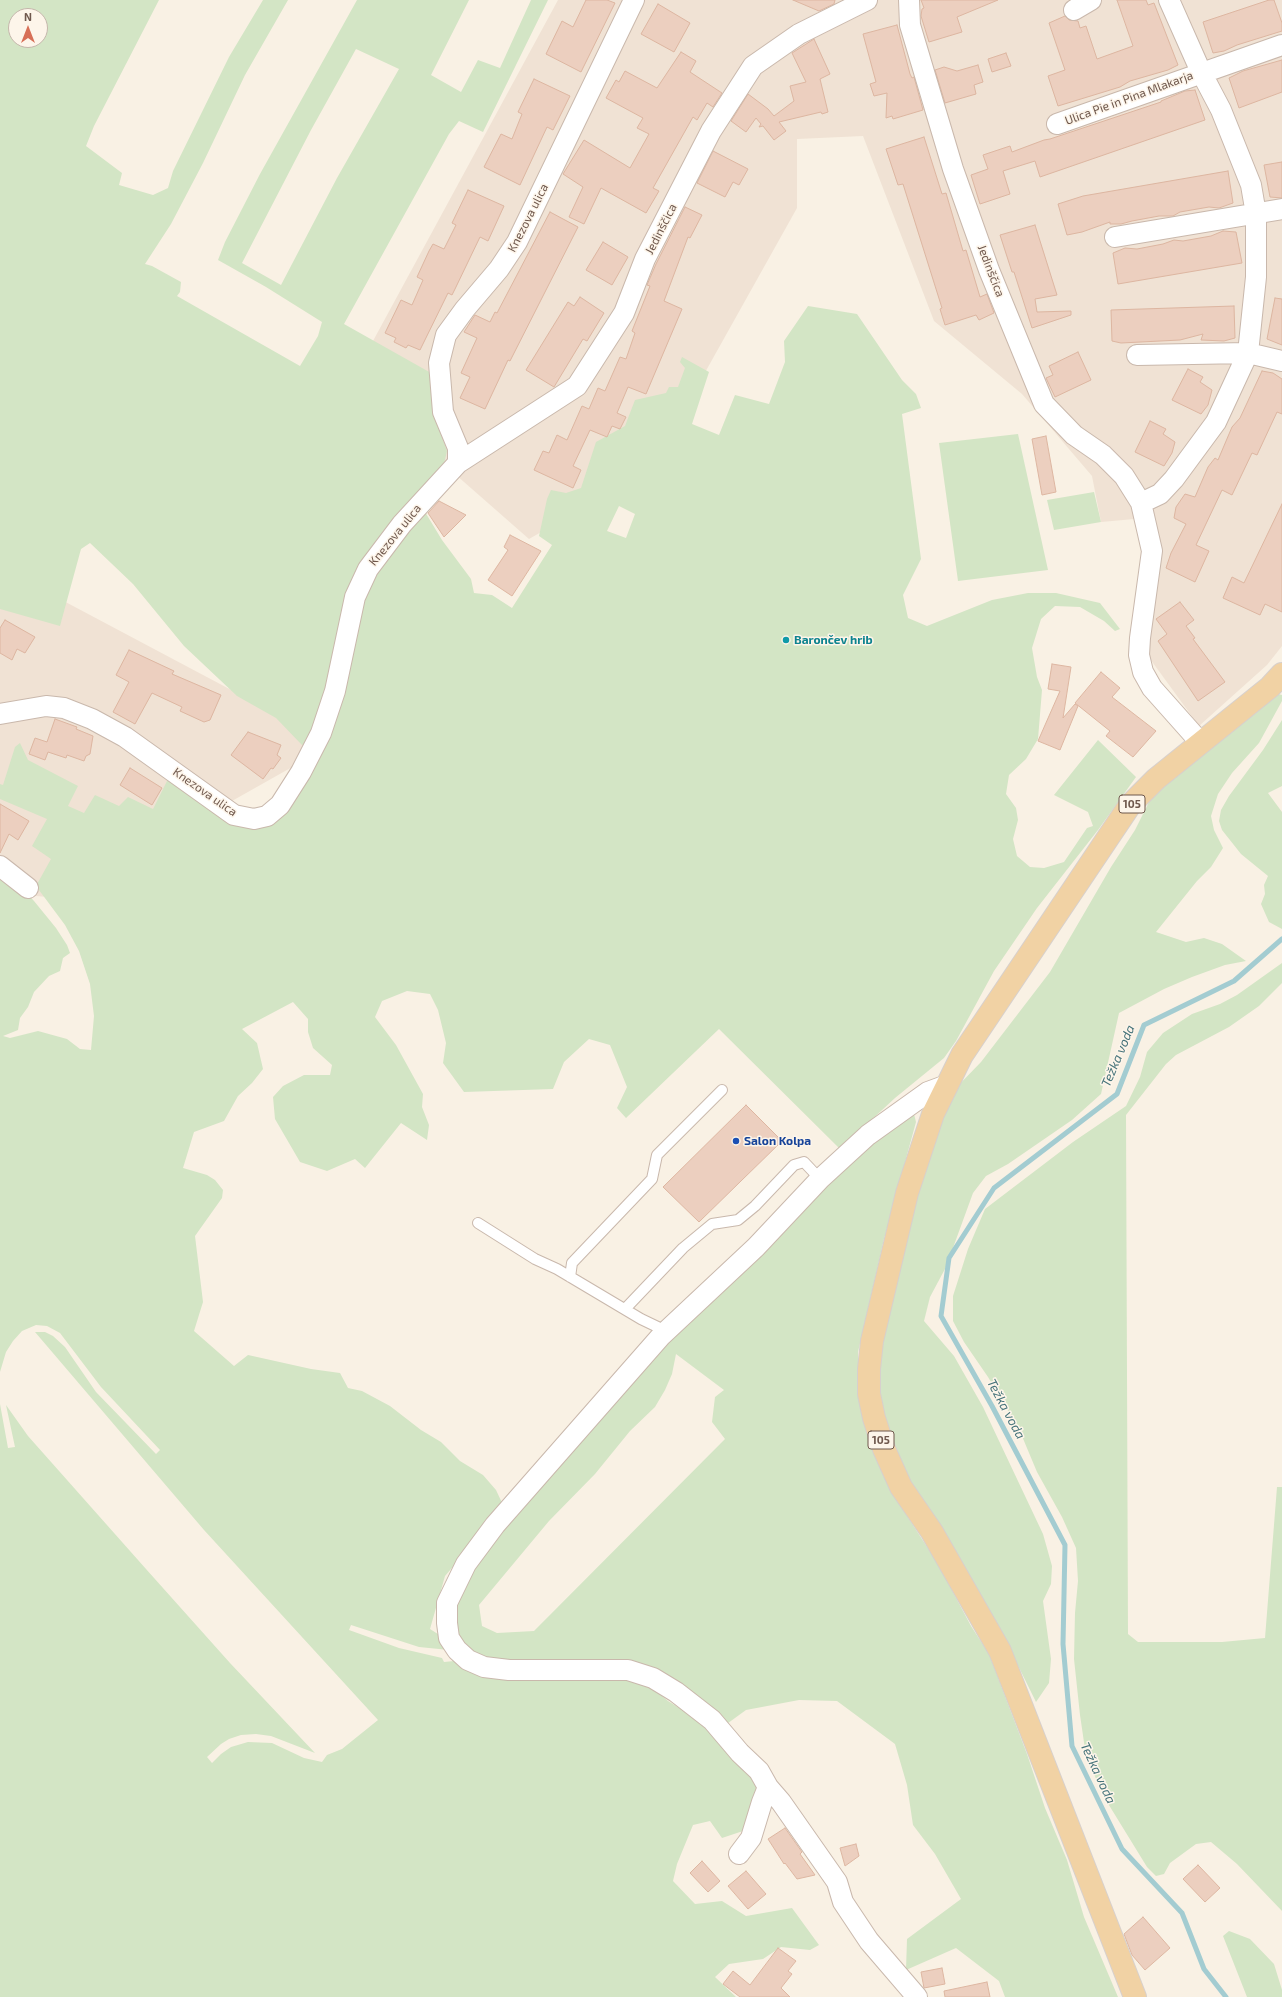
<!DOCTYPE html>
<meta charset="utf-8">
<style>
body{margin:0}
#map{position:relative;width:1282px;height:1997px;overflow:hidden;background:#f9f1e4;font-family:"Exo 2",sans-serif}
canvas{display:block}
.north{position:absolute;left:8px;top:8px;width:40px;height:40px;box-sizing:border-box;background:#fdf5ea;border:1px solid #c4b6ab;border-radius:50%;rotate:0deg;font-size:11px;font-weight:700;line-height:16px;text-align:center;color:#6f584d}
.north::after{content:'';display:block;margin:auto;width:14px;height:18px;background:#d76f56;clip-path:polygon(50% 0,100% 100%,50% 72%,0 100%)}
</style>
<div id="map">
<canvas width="1282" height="1997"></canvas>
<div class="north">N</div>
</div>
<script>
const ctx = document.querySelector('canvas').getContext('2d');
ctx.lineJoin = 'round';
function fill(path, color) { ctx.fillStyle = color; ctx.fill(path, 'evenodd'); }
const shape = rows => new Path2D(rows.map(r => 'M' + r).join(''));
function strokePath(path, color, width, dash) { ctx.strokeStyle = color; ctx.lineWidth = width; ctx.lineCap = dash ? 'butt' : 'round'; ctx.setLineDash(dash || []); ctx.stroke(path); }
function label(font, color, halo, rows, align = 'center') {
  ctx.font = font + ' "Exo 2",sans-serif'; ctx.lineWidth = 3; ctx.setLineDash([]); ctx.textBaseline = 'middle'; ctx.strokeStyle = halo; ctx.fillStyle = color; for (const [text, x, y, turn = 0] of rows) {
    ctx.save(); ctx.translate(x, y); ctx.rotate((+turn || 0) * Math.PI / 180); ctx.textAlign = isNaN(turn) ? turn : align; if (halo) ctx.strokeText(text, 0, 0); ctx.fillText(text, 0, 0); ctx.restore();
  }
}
const residential = shape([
 [558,0,1282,0,1282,646,1267,665,1199,726,1145,652,1145,518,1101,522,1092,476,1022,394,934,321,863,136,797,139,797,208,651,469,529,539,423,446,367,352],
 [26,581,333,744,60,898,0,893,0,604]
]);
const green = shape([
 [0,0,159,0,94,126,86,146,122,173,119,185,153,195,168,188,173,171,229,57,263,0,288,0,245,75,203,163,171,224,145,264,152,266,181,282,180,292,177,296,300,366,318,336,322,322,266,287,218,260,225,242,260,174,357,0,469,0,431,75,461,92,478,60,500,68,531,0,548,0,483,132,459,121,449,134,344,324,431,373,431,397,434,415,447,451,444,464,387,532,308,743,302,745,276,718,237,696,184,646,133,584,90,543,81,549,60,626,0,609],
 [16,16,40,16,40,40,16,40],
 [356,49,399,69,337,178,281,285,242,263,311,130],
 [808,306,857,314,902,380,916,394,921,408,902,414,921,559,903,595,908,618,927,626,992,600,1028,593,1056,593,1100,603,1120,629,1115,631,1104,621,1080,607,1055,606,1041,619,1032,648,1037,677,1042,690,1038,739,1026,759,1009,775,1006,794,1016,808,1018,820,1013,839,1017,856,1030,867,1044,868,1064,862,1087,828,1093,826,1088,812,1054,795,1098,740,1136,777,1098,830,1037,908,994,971,956,1041,944,1058,895,1098,840,1149,719,1029,626,1118,617,1108,627,1087,610,1045,589,1039,564,1062,553,1089,464,1092,443,1063,446,1043,438,1010,430,994,407,991,382,1001,375,1017,396,1045,423,1094,422,1107,429,1125,427,1140,401,1123,365,1168,355,1159,327,1171,300,1162,275,1119,273,1097,283,1086,304,1075,330,1075,332,1065,313,1048,308,1032,308,1019,293,1002,242,1029,257,1043,263,1069,252,1083,238,1096,224,1121,194,1132,183,1168,207,1175,215,1180,223,1190,222,1198,195,1236,203,1302,194,1331,234,1366,248,1355,311,1369,340,1373,348,1388,362,1391,390,1406,421,1430,441,1442,460,1461,483,1475,496,1490,504,1507,445,1576,430,1629,441,1636,449,1650,419,1647,351,1625,349,1630,399,1648,442,1658,444,1662,454,1661,470,1672,492,1679,525,1676,627,1678,645,1682,668,1701,708,1726,757,1780,758,1791,743,1831,722,1838,710,1821,693,1825,677,1864,673,1881,695,1904,722,1901,746,1916,792,1908,819,1945,810,1950,781,1947,763,1959,729,1964,715,1977,736,1997,0,1997,0,1404,8,1448,15,1447,6,1405,28,1436,146,1569,230,1663,315,1753,271,1736,256,1734,241,1735,229,1739,221,1744,207,1757,212,1763,221,1754,231,1747,248,1742,272,1743,304,1758,322,1762,327,1755,342,1749,378,1720,204,1530,35,1332,45,1332,53,1336,65,1347,96,1392,156,1454,160,1450,101,1387,60,1333,47,1326,36,1325,22,1331,13,1341,6,1352,0,1372,0,871,22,888,34,901,56,928,67,945,70,953,63,958,60,971,49,976,34,992,28,1007,20,1018,18,1030,3,1036,10,1038,38,1031,67,1039,80,1049,91,1050,94,1016,90,984,79,951,65,925,36,886,51,859,32,846,47,819,0,799,0,784,3,785,15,747,20,743,28,760,78,786,68,806,84,813,95,795,119,806,128,797,153,809,169,777,234,825,260,828,288,804,360,598,422,507,442,540,471,579,474,593,492,595,512,608,552,545,539,536,547,499,551,490,566,493,581,488,596,442,625,426,635,400,666,393,669,387,678,387,685,368,680,362,682,357,709,372,692,424,719,435,735,395,769,404,785,362,784,341],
 [619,506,635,514,626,538,607,531],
 [1018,434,1048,570,958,581,939,443],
 [1094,492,1101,522,1054,530,1047,500],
 [1278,694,1282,695,1282,701,1259,743,1232,773,1218,794,1211,816,1214,830,1223,848,1211,867,1197,881,1156,932,1186,942,1204,938,1222,944,1246,961,1225,965,1192,977,1164,989,1119,1013,1101,1094,1072,1120,1008,1164,986,1176,973,1193,946,1267,930,1297,924,1321,954,1356,983,1407,1043,1534,1052,1566,1051,1584,1043,1601,1051,1659,1049,1683,1036,1702,996,1621,911,1484,887,1429,879,1388,879,1358,920,1183,951,1093,981,1062,1050,972,1111,867,1135,830,1152,796,1230,731,1255,714],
 [1282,720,1282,786,1268,793,1282,812,1282,929,1269,922,1261,904,1265,894,1264,885,1268,876,1241,854,1222,830,1219,821,1221,810,1229,796,1263,750],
 [1282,963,1282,983,1259,1006,1229,1027,1176,1055,1166,1064,1126,1115,1128,1634,1138,1642,1222,1642,1265,1638,1277,1487,1282,1487,1282,1911,1237,1864,1211,1842,1196,1844,1170,1863,1164,1874,1156,1876,1147,1867,1104,1797,1086,1756,1080,1715,1074,1659,1075,1613,1078,1581,1076,1548,1062,1517,1037,1472,1019,1429,988,1377,964,1342,953,1321,953,1296,968,1249,985,1209,1073,1142,1126,1106,1140,1077,1147,1052,1163,1033,1192,1014,1220,1004,1237,995],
 [914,1114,916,1122,884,1239,858,1352,858,1381,861,1411,873,1450,900,1505,938,1564,971,1626,989,1654,1027,1754,1045,1808,1067,1860,1084,1917,1118,1997,1005,1997,999,1981,956,1948,906,1970,907,1939,961,1899,935,1854,913,1825,907,1785,895,1744,837,1701,799,1700,746,1710,724,1726,663,1675,495,1661,475,1655,454,1632,454,1602,483,1547,661,1344,835,1174,895,1119],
 [676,1354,724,1390,715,1397,712,1422,725,1439,534,1631,497,1633,482,1626,479,1605,549,1521,595,1474,630,1431,655,1407,665,1390,672,1374],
 [1229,1931,1250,1939,1274,1964,1282,1990,1282,1997,1247,1997,1223,1936]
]);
const stream = shape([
 [1226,1997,1204,1969,1182,1913,1122,1849,1072,1746,1063,1644,1065,1545,992,1406,941,1316,949,1258,994,1188,1117,1094,1144,1025,1234,981,1282,939]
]);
const building = shape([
 [586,0,607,0,615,3,581,72,546,54,562,21,573,27,586,0],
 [793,0,835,0,834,4,819,11,793,0],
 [921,0,998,0,957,17,962,32,929,42,921,16,922,9,924,8,921,0],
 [1117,0,1146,0,1148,5,1154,3,1178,65,1168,70,1130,81,1120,87,1058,106,1048,76,1065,70,1049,23,1065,16,1069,20,1078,21,1080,28,1086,26,1097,59,1133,46,1117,0],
 [1269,0,1274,0,1282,23,1282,31,1237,45,1224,51,1213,53,1203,22,1269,0],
 [658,4,690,23,674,52,641,34,658,4],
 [897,25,910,74,912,78,914,77,923,110,893,119,892,116,886,118,887,93,874,96,870,84,876,82,863,34,897,25],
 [814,39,830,74,820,79,828,112,822,114,821,112,779,122,786,131,774,140,763,126,759,127,761,124,756,118,746,132,731,121,748,94,768,109,774,116,794,101,790,86,806,82,792,53,814,39],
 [681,52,696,61,690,72,722,93,713,107,707,103,697,120,693,117,653,188,659,191,646,213,601,188,584,224,569,217,583,187,563,174,584,140,630,168,649,134,637,128,643,118,606,98,616,80,619,82,625,71,657,88,681,52],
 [1006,53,1011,66,992,72,988,59,1006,53],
 [1282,60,1282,92,1239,108,1229,78,1243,71,1282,60],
 [978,65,983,82,974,85,976,94,945,103,935,70,944,67,957,71,978,65],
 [534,79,570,96,553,130,547,127,520,185,484,167,501,134,512,139,522,114,518,112,534,79],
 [1195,90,1205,120,1040,177,1035,161,1003,171,1010,194,980,204,971,175,988,169,983,155,1010,146,1012,152,1044,140,1050,139,1161,102,1161,101,1185,91,1195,90],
 [924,137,942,194,946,193,963,251,966,250,980,297,987,294,994,313,979,320,976,315,945,325,940,309,942,308,903,184,898,185,886,149,924,137],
 [713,151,748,169,739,185,733,182,725,197,697,183,713,151],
 [1282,162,1282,198,1270,197,1264,165,1282,162],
 [1228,171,1233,203,1219,208,1209,207,1180,212,1173,216,1159,216,1132,221,1121,224,1110,224,1110,222,1082,232,1067,235,1058,204,1083,196,1228,171],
 [468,190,504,206,488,241,480,237,455,289,452,295,448,293,420,350,408,345,406,348,394,342,396,338,385,333,401,300,412,305,423,280,417,277,429,251,433,244,444,249,456,225,452,223,468,190],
 [685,207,702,215,690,238,688,237,664,301,682,309,646,394,628,387,617,413,626,417,620,429,612,426,607,437,590,430,573,466,581,470,573,488,534,470,543,451,549,453,557,435,567,440,582,406,589,409,598,388,605,391,620,357,626,359,635,333,632,331,650,286,647,285,656,264,685,207],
 [550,212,578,227,510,361,508,360,485,409,460,398,470,377,461,373,477,338,464,332,475,315,490,322,495,312,497,313,550,212],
 [1035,225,1057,295,1035,299,1037,312,1071,311,1071,315,1032,328,1014,272,1012,272,1000,235,1035,225],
 [1223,231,1236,232,1242,263,1118,284,1113,253,1125,248,1137,249,1163,244,1174,240,1183,241,1211,236,1223,231],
 [603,242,628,257,612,285,586,270,603,242],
 [580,297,604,313,587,341,583,339,554,387,526,370,568,302,574,306,580,297],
 [1275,298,1282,299,1282,345,1267,339,1275,298],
 [1234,306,1235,338,1224,341,1201,340,1203,334,1180,340,1121,343,1112,341,1111,310,1234,306],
 [1078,352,1091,380,1055,397,1046,378,1053,375,1049,366,1078,352],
 [1188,369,1203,377,1200,382,1212,390,1208,405,1201,414,1172,400,1188,369],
 [1262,371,1273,373,1282,379,1282,414,1277,412,1257,455,1252,453,1232,495,1222,490,1196,545,1209,551,1195,582,1166,568,1171,553,1186,524,1174,518,1176,507,1185,494,1195,497,1208,467,1215,458,1218,460,1232,427,1240,418,1262,371],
 [1150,421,1166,429,1163,434,1175,442,1172,453,1164,466,1135,452,1150,421],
 [1046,436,1056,492,1042,495,1032,439,1046,436],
 [439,501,466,515,444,537,428,513,439,501],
 [1282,504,1282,612,1265,604,1260,615,1223,598,1232,577,1244,583,1282,504],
 [510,535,541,551,512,596,488,580,508,550,504,547,510,535],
 [1180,602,1194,620,1186,626,1195,638,1193,639,1225,682,1198,701,1158,641,1167,634,1156,619,1180,602],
 [5,620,35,637,25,653,17,649,12,660,0,653,0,628,5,620],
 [129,650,174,671,172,674,221,695,210,720,204,722,180,711,182,707,152,693,135,724,113,712,129,682,116,675,129,650],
 [1052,664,1071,667,1063,718,1075,704,1078,706,1060,750,1038,741,1060,691,1048,689,1052,664],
 [1101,672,1120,688,1112,697,1156,731,1133,757,1106,736,1110,731,1075,703,1101,672],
 [55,719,77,727,76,729,93,736,90,754,86,756,84,761,67,755,66,758,48,752,45,760,29,754,35,738,47,742,55,719],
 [248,732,281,745,277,755,281,758,273,769,271,768,263,779,231,755,248,732],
 [130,768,162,788,152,805,120,785,130,768],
 [0,804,29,821,18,840,9,834,0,853,0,804],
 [746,1105,782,1141,699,1222,663,1187,746,1105],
 [785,1828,802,1852,800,1854,815,1875,797,1879,785,1863,784,1864,768,1839,785,1828],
 [856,1844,859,1856,845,1866,840,1848,856,1844],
 [702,1861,720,1881,708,1892,690,1873,702,1861],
 [1198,1865,1220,1888,1205,1902,1183,1879,1198,1865],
 [746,1871,766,1894,748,1909,728,1886,746,1871],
 [1143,1917,1170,1948,1145,1970,1132,1955,1124,1934,1143,1917],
 [778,1948,796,1961,788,1971,792,1974,781,1988,790,1997,740,1997,723,1984,733,1971,750,1985,778,1948],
 [942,1968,945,1984,924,1988,921,1972,942,1968],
 [987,1982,990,1997,945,1997,944,1991,987,1982]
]);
const service = shape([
 [478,1223,535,1259,557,1269,641,1319,666,1331],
 [570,1277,572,1263,652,1179,657,1155,722,1090],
 [625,1309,683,1248,712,1224,738,1220,755,1206,794,1165,804,1162,820,1179]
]);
const minor = shape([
 [909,0,910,25,953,169,989,270,1044,404,1074,435,1103,455,1124,476,1141,503,1152,551,1140,638,1139,655,1143,672,1152,688,1200,742],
 [1074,10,1091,0],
 [1057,124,1282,45],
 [1115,237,1282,209],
 [1137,355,1248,353,1282,361],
 [458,463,458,448,443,412,439,363,446,335,465,309,499,269,517,242,634,0],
 [1141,503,1160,494,1174,479,1216,422,1248,353,1256,277,1256,214,1251,185,1221,110,1201,72,1169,0],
 [0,714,46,706,64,708,92,719,125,737,234,815,254,819,267,816,280,805,301,772,321,733,335,691,355,597,368,569,402,524,458,463,577,386,624,313,645,259,711,131,753,66,799,34,867,0],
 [0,866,28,888],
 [768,1787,781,1802,837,1882,843,1902,869,1941,917,1997],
 [739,1854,751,1838,762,1802,768,1787,759,1771,740,1753,712,1720,676,1692,653,1678,628,1670,509,1670,484,1667,468,1660,457,1650,449,1638,447,1623,447,1603,466,1564,495,1525,661,1336,756,1247,820,1179,868,1135,928,1092,947,1085]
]);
const primary = shape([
 [1135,1997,1000,1651,932,1532,901,1487,884,1449,874,1418,869,1394,869,1369,872,1341,907,1193,933,1114,962,1055,1130,805,1156,779,1270,687,1282,674]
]);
const markers = [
 [786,640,4,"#0f9aa8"],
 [736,1141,4,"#1a4fb4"]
];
const shields = [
 [1132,804,26],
 [881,1440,26]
];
const shieldNames = [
 ["105",1132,804],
 ["105",881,1440]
];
const streetNames = [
 ["Ulica Pie in Pina Mlakarja",1129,98,-20],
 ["Knezova ulica",528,218,-63],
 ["Jedinščica",661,229,-63],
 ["Jedinščica",991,271,69],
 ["Knezova ulica",395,535,-51],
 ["Knezova ulica",205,792,35]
];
const cultureNames = [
 ["Barončev hrib",794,640]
];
const transitNames = [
 ["Salon Kolpa",744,1141]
];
const waterNames = [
 ["Težka voda",1118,1056,-67],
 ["Težka voda",1006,1409,62],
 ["Težka voda",1098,1773,65]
];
fill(residential, '#f0e2d4');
fill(green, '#d3e5c5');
strokePath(stream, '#a3ccd1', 5);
fill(building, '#eccfbf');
strokePath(building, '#ddb6a1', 1);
strokePath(service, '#c9b8ac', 12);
strokePath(minor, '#c9b8ac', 22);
strokePath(primary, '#d7d0cd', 24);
strokePath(service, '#fff', 10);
strokePath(minor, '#fff', 20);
strokePath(primary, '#f1d2a4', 22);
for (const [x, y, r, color] of markers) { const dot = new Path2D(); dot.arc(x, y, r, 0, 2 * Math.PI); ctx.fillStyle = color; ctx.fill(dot); strokePath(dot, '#fdf5ea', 1.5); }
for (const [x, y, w] of shields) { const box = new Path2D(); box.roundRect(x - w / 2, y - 9, w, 18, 3); ctx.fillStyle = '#fdf5ea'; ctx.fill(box); strokePath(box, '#6f584d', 1); }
label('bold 11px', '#6f584d', null, shieldNames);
label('12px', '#6f584d', '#fdf5ea', streetNames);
label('bold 12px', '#0d838f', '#fdf5ea', cultureNames, 'left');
label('bold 12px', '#164399', '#fdf5ea', transitNames, 'left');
label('italic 13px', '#46737a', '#fdf5ea', waterNames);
</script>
